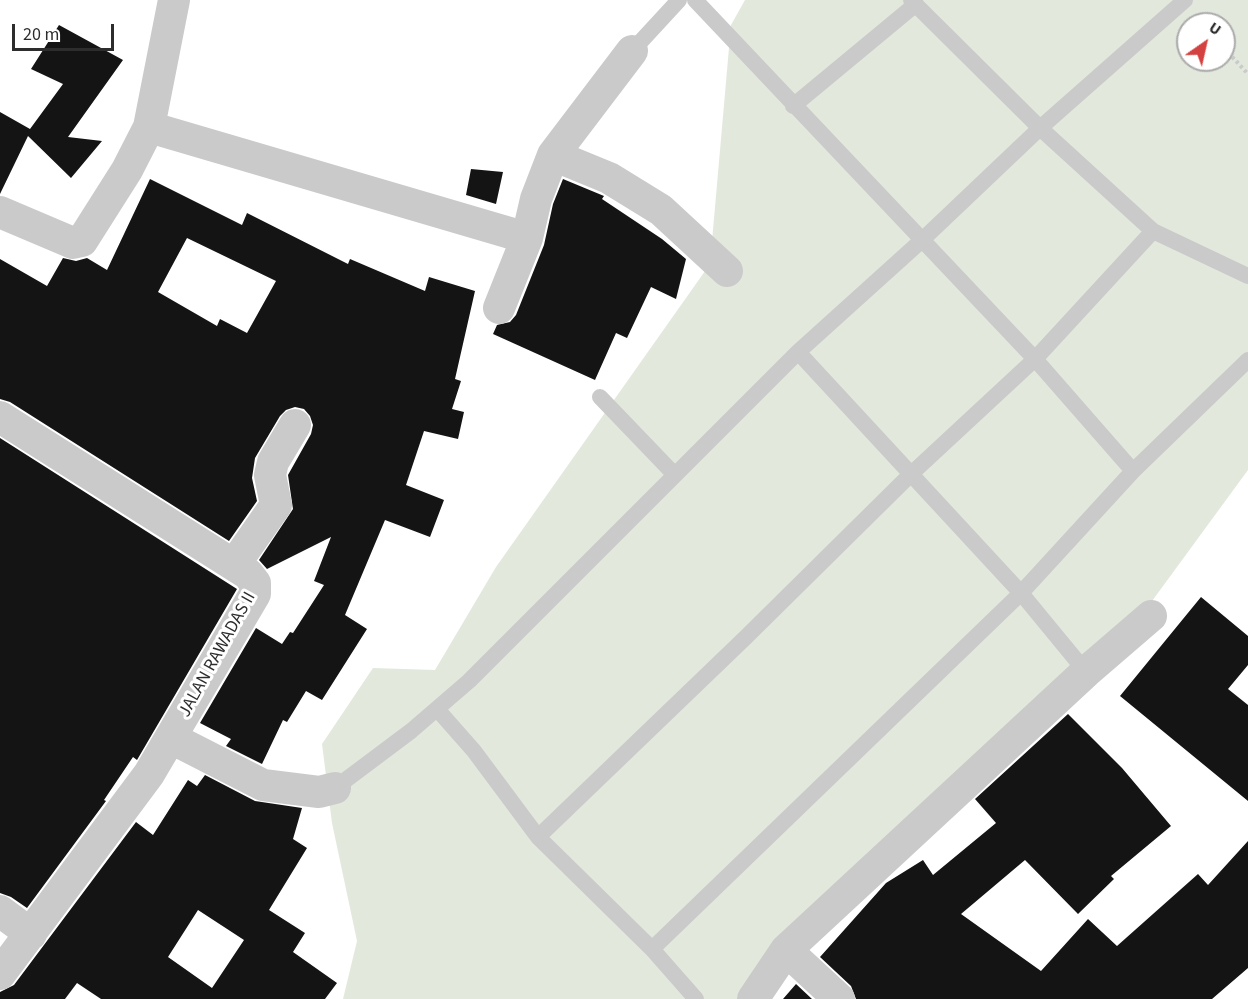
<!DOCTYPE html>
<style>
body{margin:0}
#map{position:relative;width:1248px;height:999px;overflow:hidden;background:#fff;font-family:"Source Sans 3",sans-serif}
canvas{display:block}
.north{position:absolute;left:1176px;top:12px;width:60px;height:60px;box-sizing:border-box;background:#fff;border:2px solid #ababab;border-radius:50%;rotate:34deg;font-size:16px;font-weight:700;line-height:24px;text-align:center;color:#2d2d2d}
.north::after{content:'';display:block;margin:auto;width:21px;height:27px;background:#d34140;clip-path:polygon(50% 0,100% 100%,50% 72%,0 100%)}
.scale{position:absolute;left:12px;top:24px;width:102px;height:27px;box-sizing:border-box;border:3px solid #2d2d2d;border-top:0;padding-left:8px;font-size:18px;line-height:21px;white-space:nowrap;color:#2d2d2d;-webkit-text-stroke:4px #fff;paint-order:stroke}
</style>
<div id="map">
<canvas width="1248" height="999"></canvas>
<div class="north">U</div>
<div class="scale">20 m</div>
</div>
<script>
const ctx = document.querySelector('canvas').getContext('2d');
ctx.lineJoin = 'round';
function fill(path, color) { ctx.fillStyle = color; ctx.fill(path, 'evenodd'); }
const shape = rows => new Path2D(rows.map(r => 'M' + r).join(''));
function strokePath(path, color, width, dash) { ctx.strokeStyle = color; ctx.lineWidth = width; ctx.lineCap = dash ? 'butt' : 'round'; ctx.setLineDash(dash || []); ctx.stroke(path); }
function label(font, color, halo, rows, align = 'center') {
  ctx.font = font + ' "Source Sans 3",sans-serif'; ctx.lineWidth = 6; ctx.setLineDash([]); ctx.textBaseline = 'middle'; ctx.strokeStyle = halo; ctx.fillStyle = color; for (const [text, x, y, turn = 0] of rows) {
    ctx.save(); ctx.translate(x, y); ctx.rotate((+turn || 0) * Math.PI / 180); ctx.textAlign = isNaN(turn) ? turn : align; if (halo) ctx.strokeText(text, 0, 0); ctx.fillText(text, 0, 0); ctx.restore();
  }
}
const green = shape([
 [745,0,1248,0,1248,470,1114,653,747,999,343,999,357,941,332,823,322,744,373,668,435,670,496,567,710,264,731,25],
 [1188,24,1224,24,1224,60,1188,60]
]);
const building = shape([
 [59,25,123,60,68,137,102,141,71,178,28,136,0,194,0,112,30,129,63,84,31,69],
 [471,169,503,172,496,204,466,195],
 [150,179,242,225,247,213,348,264,350,259,425,291,429,277,475,291,455,379,461,381,452,409,464,412,458,439,424,431,406,485,444,500,430,537,385,520,345,615,367,629,322,700,306,691,287,722,283,720,262,764,226,746,231,739,200,723,256,628,282,644,290,632,293,633,324,585,314,581,331,537,267,569,259,560,293,509,288,475,311,434,313,425,310,416,304,409,295,407,286,410,280,416,255,458,252,478,257,501,229,541,10,402,0,399,0,259,47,286,63,258,76,261,87,258,107,270],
 [187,238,276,281,247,333,220,319,217,326,158,292],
 [563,179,604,196,602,199,662,239,686,259,676,299,651,287,627,338,616,333,595,380,493,334,497,325,510,322,516,315,544,245,553,204],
 [0,438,237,589,137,760,133,757,104,800,106,801,27,908,11,897,0,893],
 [1201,597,1248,636,1248,665,1228,689,1248,705,1248,801,1120,696],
 [1068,714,1122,768,1171,826,1111,876,1114,879,1078,914,1025,860,961,914,1041,971,1088,919,1117,946,1198,874,1208,885,1248,841,1248,968,1212,999,856,999,851,986,820,957,886,883,923,860,933,875,996,823,975,799],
 [205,775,255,801,302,808,293,839,307,848,269,910,305,933,293,952,337,983,325,999,101,999,77,983,65,999,0,999,0,992,14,985,136,822,153,835,188,780,197,786],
 [198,910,244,940,212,988,168,957],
 [796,984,812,999,783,999]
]);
const path = shape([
 [1224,48,1248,74]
]);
const service = shape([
 [695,0,1035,359,1133,471],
 [911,0,1040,128,1153,231,1248,276],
 [632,51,679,0],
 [793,106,916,4],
 [798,352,1021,593,1086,672],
 [600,397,674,474],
 [437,709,474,751,538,837,652,949,696,999],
 [335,788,411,731,469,681,798,352,921,241,1040,128,1185,0],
 [538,837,745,638,910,475,1035,359,1153,231],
 [652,949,1021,593,1133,471,1248,360]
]);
const minor = shape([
 [149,127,527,238,536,199,553,155,632,51],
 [553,155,609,178,661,210,727,271],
 [0,212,73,243,82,241,127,170,149,127,174,0],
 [499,308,527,238],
 [0,417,248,574,255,583,255,594,149,774,0,974],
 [234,565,276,505,270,475,273,462,295,425],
 [171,738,263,785,319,792,335,788],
 [0,911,31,934],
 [786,950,1086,672,1151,616],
 [753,999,786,950,839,999]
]);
const streetNames = [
 ["JALAN RAWADAS II",218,655,-61]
];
fill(green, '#e2e9dc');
fill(building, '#141414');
strokePath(path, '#cacaca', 4, [3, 3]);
strokePath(service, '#cacaca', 16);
strokePath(minor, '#cacaca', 32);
label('18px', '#2d2d2d', '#fff', streetNames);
</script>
